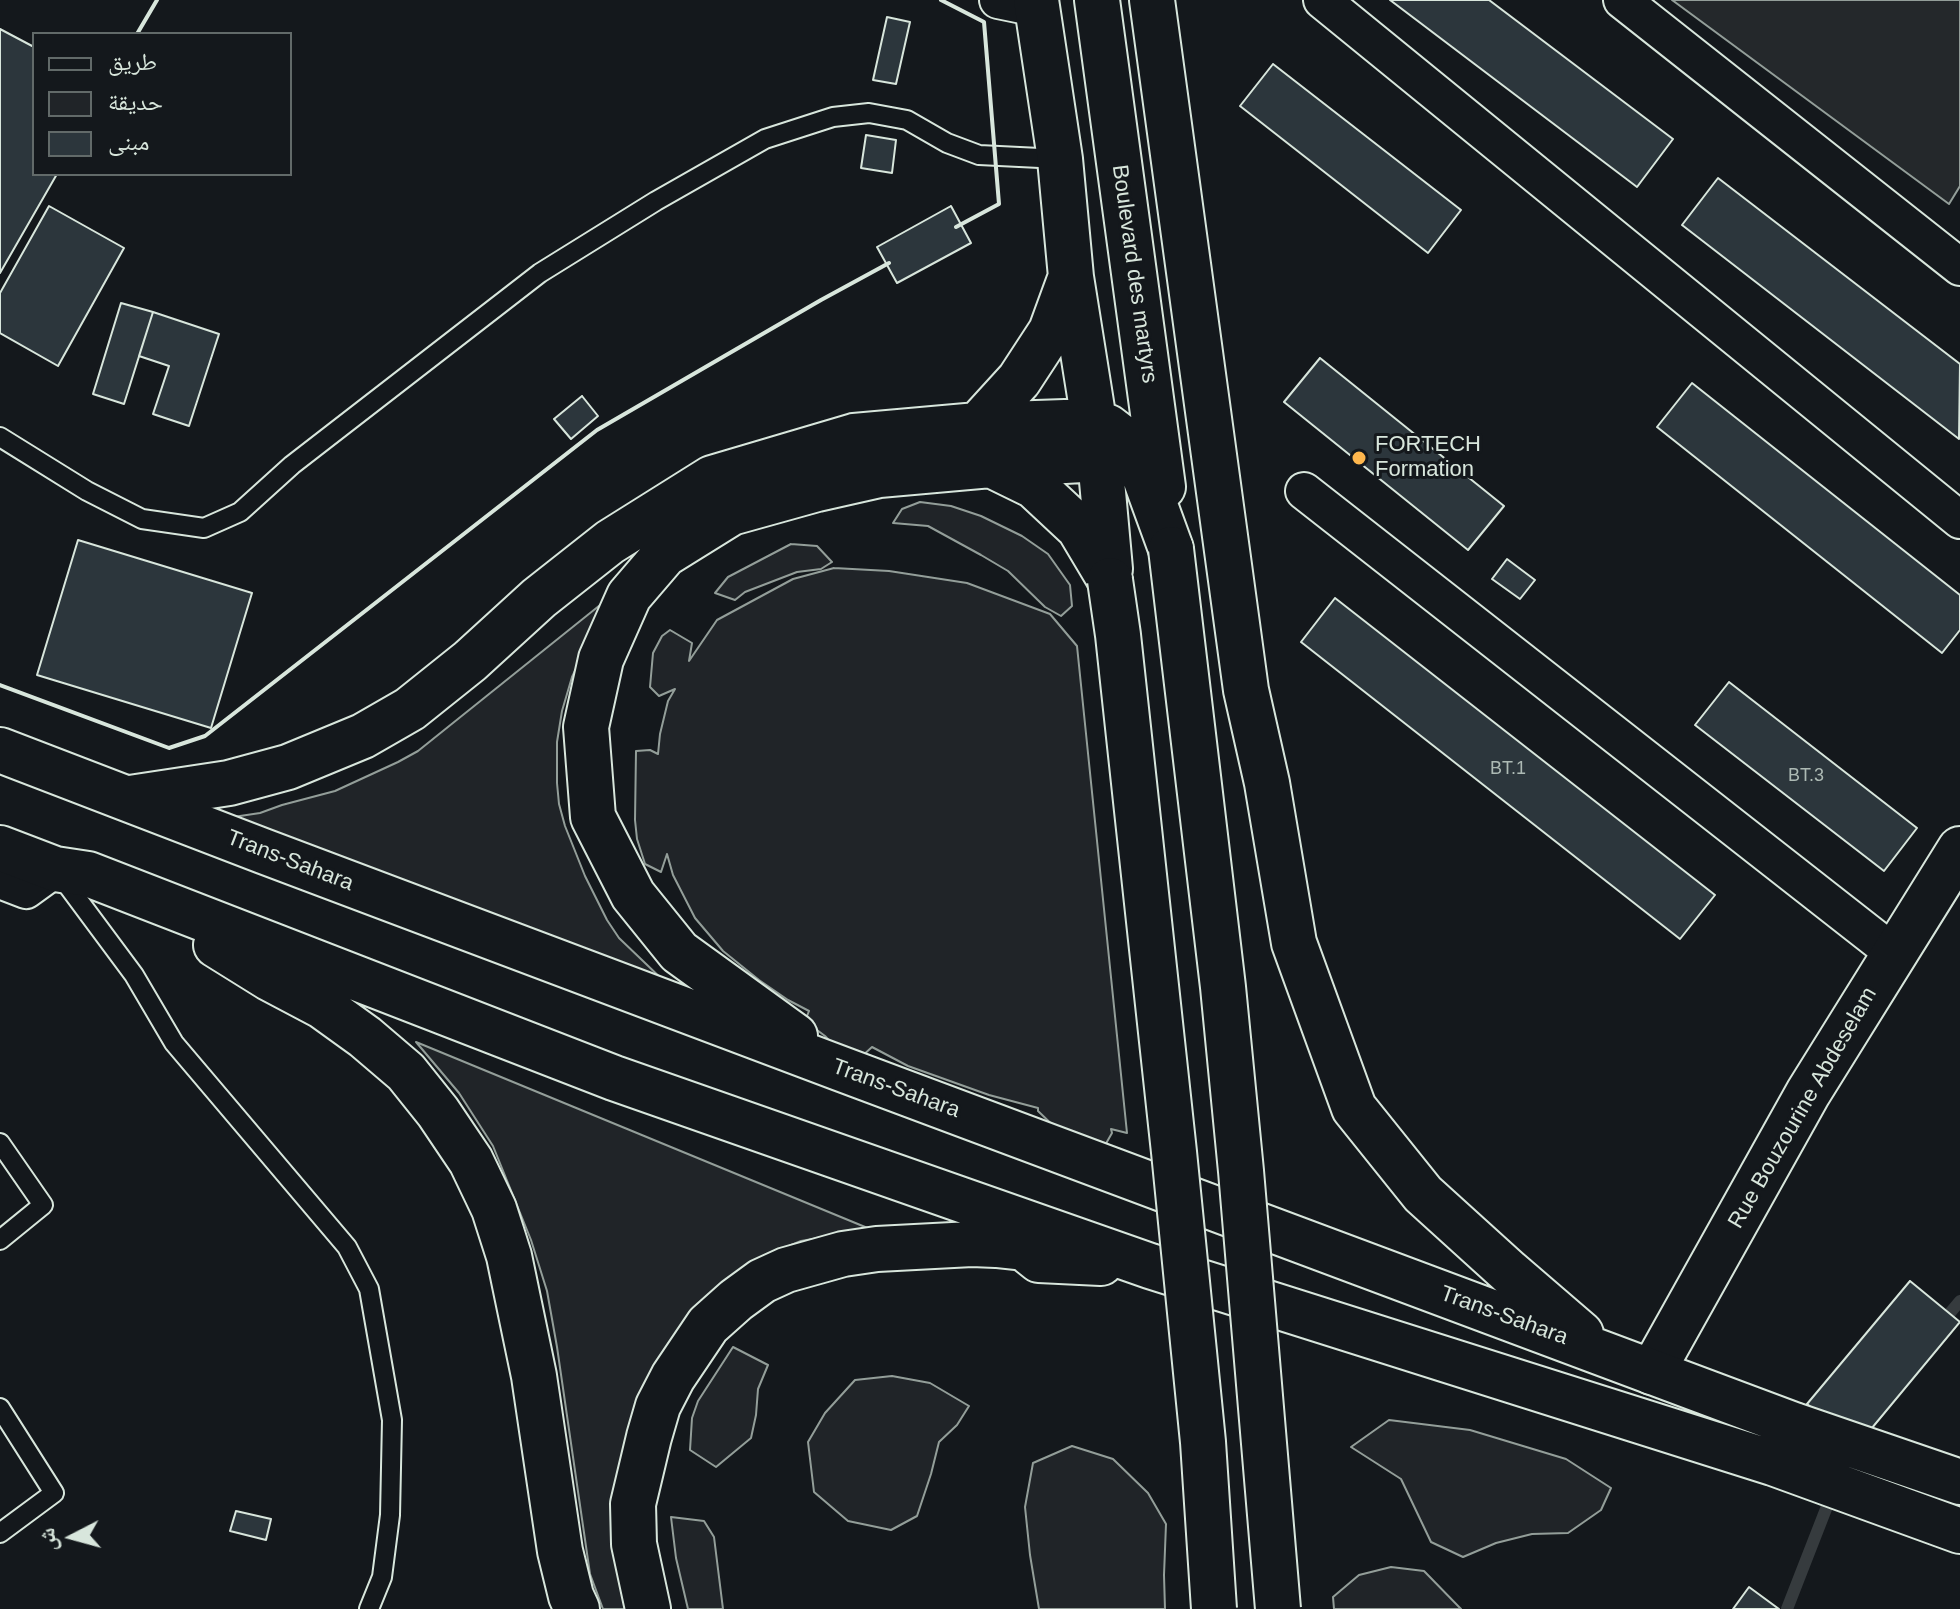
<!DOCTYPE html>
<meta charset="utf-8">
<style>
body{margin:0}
#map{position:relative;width:1960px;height:1609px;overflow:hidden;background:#14181c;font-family:Arial,"Noto Naskh Arabic",sans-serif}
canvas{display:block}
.legend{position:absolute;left:32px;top:32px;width:260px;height:144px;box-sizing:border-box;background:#14181c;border:2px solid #626a69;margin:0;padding:10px 14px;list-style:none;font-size:24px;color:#d8e6dc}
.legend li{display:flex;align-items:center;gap:16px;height:40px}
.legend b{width:40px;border:2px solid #626a69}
.north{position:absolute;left:32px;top:1497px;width:80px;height:80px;-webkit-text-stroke:6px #14181c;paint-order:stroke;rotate:264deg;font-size:22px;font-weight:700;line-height:32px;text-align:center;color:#d8e6dc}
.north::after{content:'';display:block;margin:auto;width:28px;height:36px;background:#d8e6dc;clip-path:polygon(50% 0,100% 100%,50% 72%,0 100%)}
</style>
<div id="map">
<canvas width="1960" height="1609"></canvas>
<ul class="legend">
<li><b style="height:10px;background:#14181c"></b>طريق</li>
<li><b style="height:22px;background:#202428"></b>حديقة</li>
<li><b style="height:22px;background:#2c363c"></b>مبنى</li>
</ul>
<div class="north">ش</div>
</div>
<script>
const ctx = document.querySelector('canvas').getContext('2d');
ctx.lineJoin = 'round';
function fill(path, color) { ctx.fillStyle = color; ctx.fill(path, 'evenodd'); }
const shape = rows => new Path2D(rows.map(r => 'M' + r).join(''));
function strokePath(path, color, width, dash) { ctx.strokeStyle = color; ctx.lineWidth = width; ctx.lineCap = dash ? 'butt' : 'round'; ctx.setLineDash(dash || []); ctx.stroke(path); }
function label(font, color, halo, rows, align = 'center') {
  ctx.font = font + ' Arial,sans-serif'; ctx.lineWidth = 6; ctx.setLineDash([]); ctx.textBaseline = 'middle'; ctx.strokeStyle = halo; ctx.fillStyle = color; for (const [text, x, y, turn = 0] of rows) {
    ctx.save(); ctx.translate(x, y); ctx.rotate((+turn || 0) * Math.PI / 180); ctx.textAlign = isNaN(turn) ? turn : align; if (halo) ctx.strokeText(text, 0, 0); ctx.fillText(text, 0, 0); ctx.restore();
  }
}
const green = shape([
 [920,502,951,506,981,516,1022,536,1048,554,1070,585,1072,606,1061,616,1045,607,1008,571,981,555,928,526,893,523,902,509,920,502],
 [791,544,817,546,832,562,821,569,797,572,745,592,735,600,715,593,728,577,791,544],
 [834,568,889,571,967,583,1050,614,1077,646,1127,1133,1111,1129,1112,1133,1104,1147,1063,1135,1038,1111,1038,1108,989,1095,908,1066,872,1047,859,1059,840,1052,825,1036,805,1021,809,1011,788,1000,759,980,723,951,695,918,673,875,667,854,661,872,645,864,637,839,635,820,636,751,650,750,658,754,660,734,668,701,675,689,659,696,650,687,653,653,662,636,670,630,692,643,689,661,717,620,793,579,834,568],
 [645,569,582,656,572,677,562,711,557,742,557,783,559,804,565,826,585,876,607,920,619,938,667,984,220,819,260,813,282,805,335,791,398,762,418,751,645,569],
 [416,1042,870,1229,801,1241,764,1256,736,1276,684,1331,628,1609,603,1609,590,1574,557,1347,547,1291,531,1240,493,1146,459,1093,416,1042],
 [733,1347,768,1365,758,1389,756,1415,751,1438,716,1467,690,1450,692,1418,698,1401,733,1347],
 [892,1376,930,1383,969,1406,957,1425,939,1442,931,1474,917,1516,891,1530,848,1521,814,1492,808,1442,825,1413,855,1380,892,1376],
 [1389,1420,1470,1430,1566,1459,1611,1488,1601,1510,1568,1533,1532,1534,1496,1543,1463,1557,1431,1542,1401,1479,1351,1447,1389,1420],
 [1072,1446,1113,1459,1148,1493,1166,1524,1164,1575,1165,1609,1039,1609,1030,1555,1025,1507,1033,1463,1072,1446],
 [671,1517,704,1521,714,1537,723,1609,688,1609,676,1558,671,1517],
 [1391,1567,1424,1571,1461,1609,1334,1609,1333,1597,1359,1575,1391,1567]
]);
const parking = shape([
 [1672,0,1960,0,1960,186,1949,204,1672,0]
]);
const stream = shape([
 [1939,1326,1960,1301],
 [1787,1609,1833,1491]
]);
const building = shape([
 [1390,0,1489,0,1673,139,1637,187,1390,0],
 [887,17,910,22,896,84,873,80,887,17],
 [0,29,34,47,34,174,57,174,0,273,0,29],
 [1273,64,1461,210,1428,253,1240,106,1273,64],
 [866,135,896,140,892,173,861,168,866,135],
 [1718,178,1960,364,1959,439,1682,225,1718,178],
 [49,206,124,248,58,366,0,333,0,293,49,206],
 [951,206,971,243,897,283,877,247,951,206],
 [121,303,153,312,124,404,93,394,121,303],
 [153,312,219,334,189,426,153,414,169,366,139,356,153,312],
 [1320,358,1504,506,1468,550,1284,402,1320,358],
 [1692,383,1960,595,1960,630,1942,653,1657,427,1692,383],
 [582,396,598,416,571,439,554,419,582,396],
 [78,540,252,593,211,728,37,675,78,540],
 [1507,559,1535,580,1520,599,1492,579,1507,559],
 [1335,598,1715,895,1680,939,1301,642,1335,598],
 [1729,682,1917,828,1884,871,1695,725,1729,682],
 [1910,1281,1960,1322,1857,1446,1807,1404,1910,1281],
 [236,1511,271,1519,266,1540,230,1531,236,1511],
 [1749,1587,1779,1609,1733,1609,1749,1587]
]);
const lane = shape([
 [0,437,87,491,142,519,204,528,240,512,292,465,540,273,656,201,765,139,833,117,869,113,907,120,947,143,979,155,1060,159],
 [59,874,134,975,174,1043,347,1247,369,1289,392,1420,390,1515,382,1577,369,1609],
 [0,1143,43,1205,0,1240],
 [0,1408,54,1493,0,1533]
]);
const street = shape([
 [998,0,1037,8],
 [1322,0,1960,520],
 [1622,0,1960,267],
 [1304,491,1895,954],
 [0,880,26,890,55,869]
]);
const secondary = shape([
 [1652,1372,1808,1093,1960,849]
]);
const highway = shape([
 [1036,0,1060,159,1071,277,1100,459,1110,569],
 [1097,0,1163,487],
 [1152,0,1246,690,1267,783,1294,943,1354,1108,1423,1194,1509,1272,1581,1334],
 [978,425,1019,380,1051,331,1070,279],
 [994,465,1100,459,1125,444],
 [0,750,263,851,839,1068,1794,1425,1960,1482],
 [130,798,229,783,288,767,363,736,410,709,470,661,539,598,610,542,712,478,854,436,978,425,1094,421,1108,427,1121,437,1132,450,1140,464,1171,549],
 [0,848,55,869,88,874,614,1078,1150,1266,1773,1463,1960,1531],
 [216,945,269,978,322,1006,365,1037,406,1072,438,1112,471,1161,494,1209,509,1256,534,1376,560,1551,571,1596,577,1609],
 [795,1036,679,952,633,895,593,817,586,727,601,659,629,596,665,554,731,513,817,489,879,475,991,465,1034,486,1079,528,1110,580],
 [648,1609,634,1544,633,1504,649,1437,658,1406,673,1377,708,1325,736,1300,762,1281,786,1270,843,1254,877,1249,972,1244,996,1245,1024,1248,1039,1260,1101,1263]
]);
const highwayBridge = shape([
 [1171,549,1223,987,1241,1171,1278,1609],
 [1110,580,1118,635,1174,1152,1203,1442,1214,1609]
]);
const wall = shape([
 [941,0,984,22,999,204,956,227],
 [137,34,157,0],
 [0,685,169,748,205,736,597,430,821,300,889,263]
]);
const markers = [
 [1359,458,8,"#ffb74d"]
];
const numberNames = [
 ["BT.1",1508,769],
 ["BT.3",1806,776]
];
const streetNames = [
 ["Boulevard des martyrs",1134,274,82],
 ["Trans-Sahara",290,861,21],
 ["Trans-Sahara",896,1089,20],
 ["Rue Bouzourine Abdeselam",1803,1108,-60],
 ["Trans-Sahara",1504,1316,20]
];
const poiNames = [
 ["FORTECH",1375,445],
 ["Formation",1375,470]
];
fill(green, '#202428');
strokePath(green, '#939e99', 2);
fill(parking, '#24282b');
strokePath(parking, '#939e99', 2);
strokePath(stream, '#363b3e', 12);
fill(building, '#2c363c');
strokePath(building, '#d8e6dc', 2);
strokePath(lane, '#d8e6dc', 22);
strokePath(street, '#d8e6dc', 40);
strokePath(secondary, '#d8e6dc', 48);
strokePath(highway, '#d8e6dc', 48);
strokePath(lane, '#14181c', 18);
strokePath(street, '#14181c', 36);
strokePath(secondary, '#14181c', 44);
strokePath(highway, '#14181c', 44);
strokePath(highwayBridge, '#d8e6dc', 48, []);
strokePath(highwayBridge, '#14181c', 44);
strokePath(wall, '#d8e6dc', 4);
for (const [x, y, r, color] of markers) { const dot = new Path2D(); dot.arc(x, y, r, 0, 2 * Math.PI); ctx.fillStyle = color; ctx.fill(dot); strokePath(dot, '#14181c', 3); }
label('18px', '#adbab4', null, numberNames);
label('22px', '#d8e6dc', '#14181c', streetNames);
label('22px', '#d8e6dc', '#14181c', poiNames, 'left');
</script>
